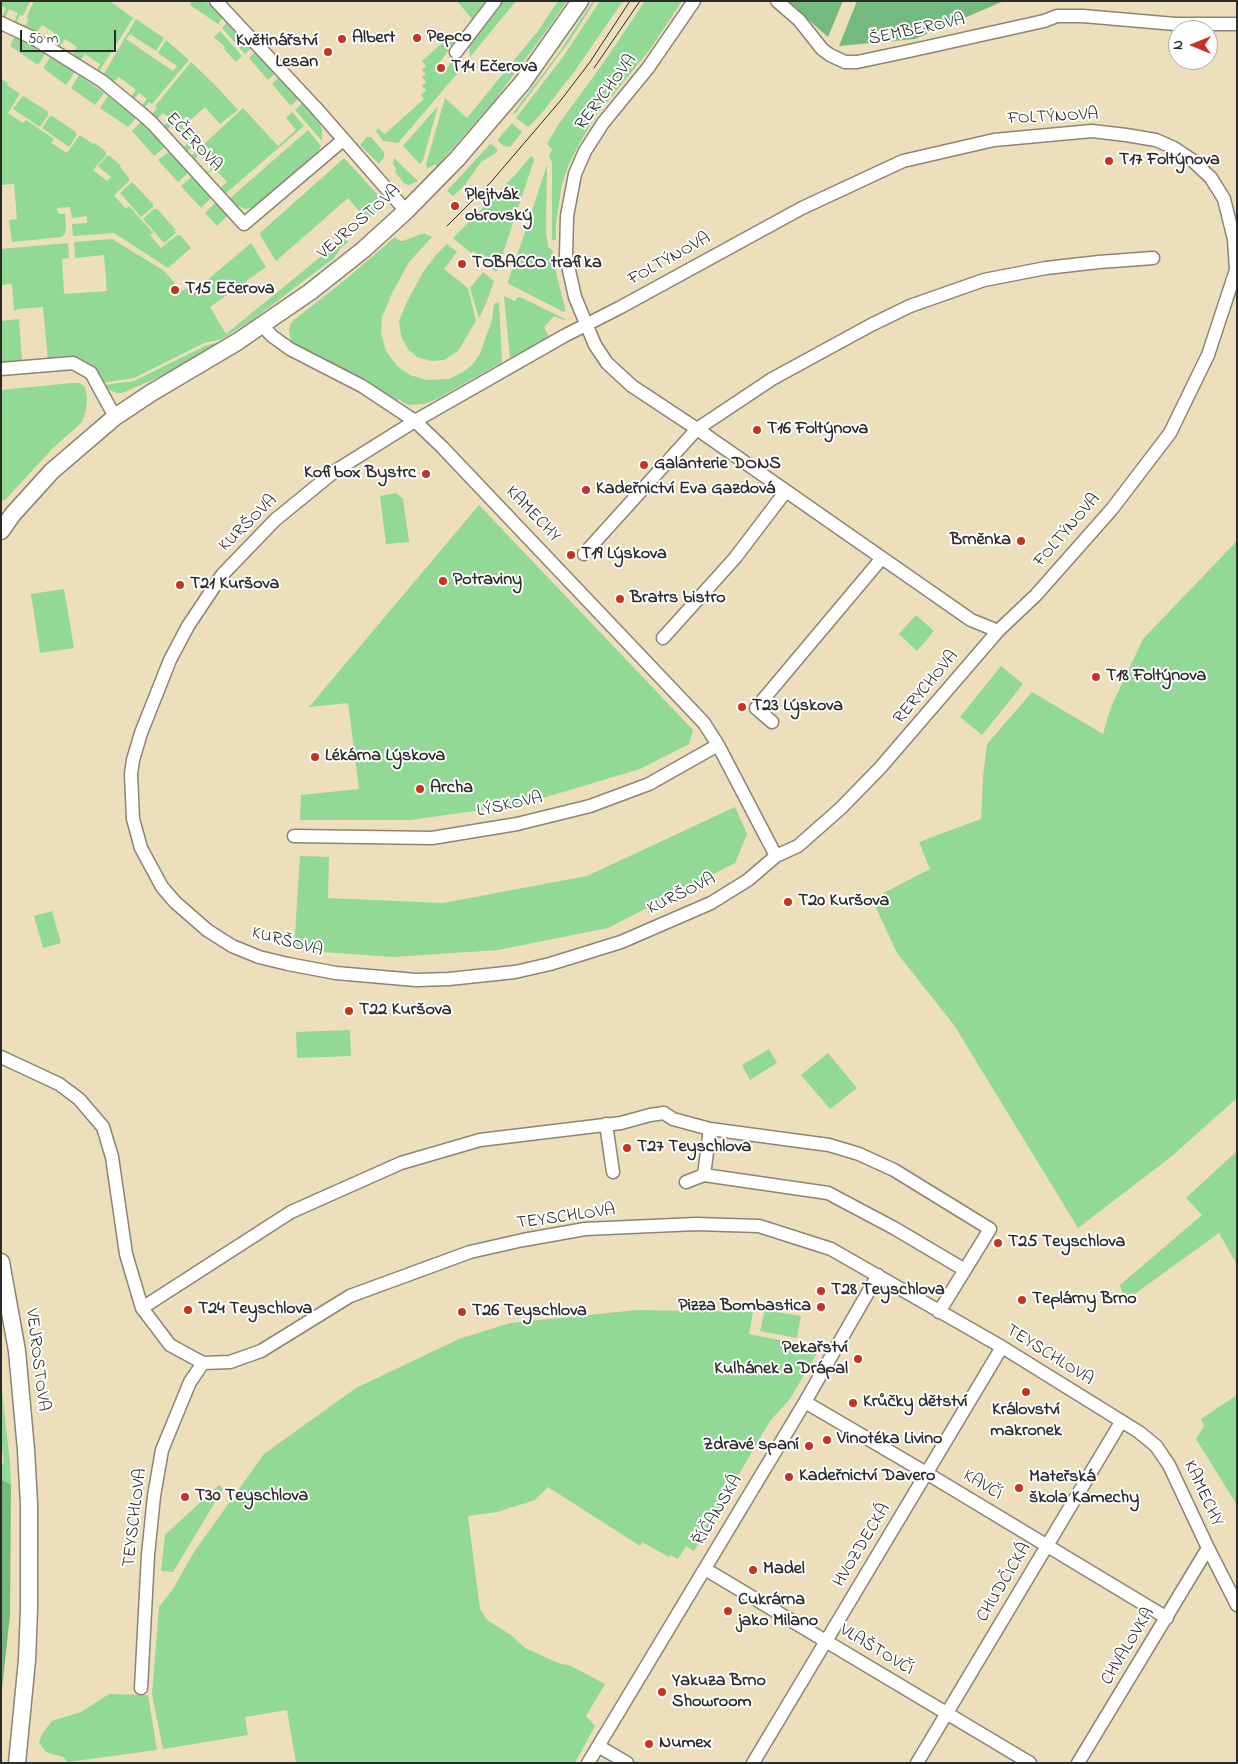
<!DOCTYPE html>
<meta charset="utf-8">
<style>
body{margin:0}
#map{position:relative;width:1238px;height:1764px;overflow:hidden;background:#eddebc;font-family:"Indie Flower",sans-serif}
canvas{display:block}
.frame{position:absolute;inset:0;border:2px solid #2b2b2b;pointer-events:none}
.north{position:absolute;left:1168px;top:20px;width:50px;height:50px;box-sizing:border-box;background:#fff;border:1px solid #aaa;border-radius:50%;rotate:270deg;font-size:14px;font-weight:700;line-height:20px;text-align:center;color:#2b2b2b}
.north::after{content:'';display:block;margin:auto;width:18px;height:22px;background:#c8321e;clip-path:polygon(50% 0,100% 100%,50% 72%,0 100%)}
.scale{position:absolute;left:20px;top:30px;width:96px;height:22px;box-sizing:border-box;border:2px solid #2b2b2b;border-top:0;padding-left:6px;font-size:15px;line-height:18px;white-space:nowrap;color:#2b2b2b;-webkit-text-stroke:4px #fff;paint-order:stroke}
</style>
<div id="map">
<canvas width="1238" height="1764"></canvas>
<div class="frame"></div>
<div class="north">N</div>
<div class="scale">50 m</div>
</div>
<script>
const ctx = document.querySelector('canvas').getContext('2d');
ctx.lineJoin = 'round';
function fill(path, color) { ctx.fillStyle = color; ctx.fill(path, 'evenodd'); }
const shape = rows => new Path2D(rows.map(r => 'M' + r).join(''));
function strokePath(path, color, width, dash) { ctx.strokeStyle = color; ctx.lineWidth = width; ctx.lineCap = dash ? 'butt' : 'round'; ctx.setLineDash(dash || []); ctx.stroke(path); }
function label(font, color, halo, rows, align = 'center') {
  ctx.font = font + ' "Indie Flower",sans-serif'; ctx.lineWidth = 4; ctx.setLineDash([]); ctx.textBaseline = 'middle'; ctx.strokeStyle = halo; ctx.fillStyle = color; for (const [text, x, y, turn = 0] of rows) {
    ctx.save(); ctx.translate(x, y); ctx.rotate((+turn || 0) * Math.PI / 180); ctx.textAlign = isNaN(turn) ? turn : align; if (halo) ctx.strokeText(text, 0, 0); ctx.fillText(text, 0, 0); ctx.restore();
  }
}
const green = shape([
 [1,1,30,1,23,16,20,15,17,21,19,24,14,22,18,13,9,9,5,18,2,17,6,8,1,6],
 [34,1,110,1,133,18,98,73,93,70,94,68,97,70,100,64,85,54,81,59,83,61,82,63,71,56,77,47,65,39,59,47,54,44,59,36,42,25,36,33,22,26,23,24,26,25,29,19,26,18],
 [192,1,205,1,224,16,218,24,190,5],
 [457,1,486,1,472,19],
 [502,1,516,1,470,57,469,47,471,42],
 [558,1,567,1,549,27,495,100,437,166,435,164,427,169,426,165,445,98,467,118,538,31],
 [593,1,595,1,571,39,515,114,513,113,558,54],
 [600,1,623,1,574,72,541,114,528,127,516,118,563,57],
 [645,1,682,1,651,48,595,117,578,146,569,164,562,184,556,223,556,240,552,240,552,162,549,157,552,149,547,144,558,125,602,65],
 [136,19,164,38,156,51,130,34,126,39,173,71,177,66,158,53,166,40,189,60,152,104,149,102,145,107,148,109,146,111,141,107,147,99,139,93,133,100,130,98,136,90,119,77,112,84,102,77],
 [228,21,253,46,245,54,222,28],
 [220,31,242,56,236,62,224,49,225,47,214,37],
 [15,36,46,53,38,65,10,46],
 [450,36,455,41,435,69,442,74,453,60,462,68,398,143,383,141,376,131,378,128,385,134,424,99,421,95,426,90,422,86,426,82,422,77,426,74,422,70,426,66,422,61],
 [257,50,277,72,268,80,249,58],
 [51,56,75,72,66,85,43,68],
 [191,62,213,83,238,110,220,124,205,107,188,122,202,138,187,152,183,148,190,141,174,123,166,130,163,127,170,119,163,113,156,120,149,113,150,111,153,113,157,108,155,106],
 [79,75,104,93,95,105,71,88],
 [280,76,299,98,291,106,272,84],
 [1,79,8,83,7,85,19,93,19,95,8,113,23,123,26,120,54,139,51,143,67,153,79,136,81,136,93,144,95,143,106,152,106,155,93,170,107,181,111,177,98,166,107,156,110,156,121,166,120,167,129,178,129,181,114,195,126,209,129,206,153,233,150,235,161,248,177,235,178,236,180,235,191,248,168,268,114,233,73,236,72,224,87,223,87,216,72,218,70,207,57,208,58,214,65,214,66,227,65,234,61,237,12,242,9,220,17,219,14,184,1,185],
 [24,96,48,112,48,115,40,127,13,109,22,97],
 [108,96,136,118,128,127,100,108],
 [303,102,320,125,322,130,322,141,295,110],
 [438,106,423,160,420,164,403,146],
 [243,108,278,146,296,130,286,118,292,112,304,126,225,194,220,188,227,182,214,168,207,174,204,171,205,169,208,172,213,167,201,154,195,158,197,160,196,162,191,156],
 [50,116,52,116,76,132,75,133,77,135,69,147,42,128],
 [141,122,166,146,154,156,132,131],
 [512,123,522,132,510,147,504,146,498,141,499,138],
 [308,130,321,146,315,156,256,207,245,209,234,204,229,199],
 [367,137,371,137,384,152,384,157,379,164,360,145],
 [490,144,493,145,497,149,497,152,481,162,464,186,453,196,447,191],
 [170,151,189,172,178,182,158,160],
 [532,156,534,160,497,271,495,271,478,258,479,256,473,251,471,253,453,238,518,172,530,157],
 [394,158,418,181,409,185,404,183,395,172,396,168,393,165],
 [343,159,345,159,379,196,378,206,375,212,367,220,348,198,276,261,261,237,260,233],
 [547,165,546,232,548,247,553,251,555,268,565,308,564,310,566,310,564,312,509,284,508,282,513,267,518,268,521,259,521,257,517,256],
 [193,176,212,197,201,208,181,186],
 [131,183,133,183,153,204,153,207,141,217,120,193],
 [216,202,228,215,217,226,205,213],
 [154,209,157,209,176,230,174,231,176,233,164,243,143,219],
 [421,234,425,234,432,237,409,262,392,293,382,317,381,333,386,351,397,366,410,375,427,380,449,379,463,372,472,365,480,354,492,320,494,304,499,302,502,362,437,399,424,404,408,405,398,399,396,402,369,383,298,348,291,342,289,330,291,323,294,320,345,280,395,237,400,241,403,241],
 [345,237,349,241,341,248,334,258,252,320,222,339,204,343,134,378,102,383,97,374,48,361,43,307,18,309,14,311,12,284,1,285,1,249,68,243,69,258,62,259,64,294,107,291,104,255,75,258,74,242,112,239,163,270,175,283,168,290,174,297,186,288,190,291,199,287,251,243,266,267,210,307,226,334],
 [447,244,457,252,444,269,468,288,476,321,458,351,444,360,431,361,417,357,408,349,401,336,399,321,407,302,423,272,436,255],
 [483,272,494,281,487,301,479,318,470,288],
 [504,296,515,301,518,297,520,297,565,319,564,320,554,316,544,327,549,337,510,358],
 [19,319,22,360,1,362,1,321],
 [222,341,194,359,166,374,122,393,118,393,109,390,104,385,134,381,205,346],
 [72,383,80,383,85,387,87,397,86,410,82,422,52,449,5,500,1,501,1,390],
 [396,493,403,499,409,542,386,544,380,496],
 [479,505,693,730,689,744,640,769,523,804,411,820,300,820,301,795,359,789,348,703,309,707],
 [1237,539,1237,1098,1172,1156,1078,1228,954,1025,897,953,872,899,930,869,919,842,981,819,983,777,987,744,1032,692,1103,734,1111,707,1143,639,1234,544],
 [64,589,74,648,40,653,31,594],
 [916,615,934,631,917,651,899,634],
 [1001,666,1023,684,982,735,960,717],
 [735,807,747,834,735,863,608,928,498,950,393,957,294,950,300,856,329,857,328,898,443,903,587,876],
 [52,911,61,943,43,948,34,916],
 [350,1030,351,1056,297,1058,296,1032],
 [769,1049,777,1063,750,1080,742,1065],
 [828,1053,857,1088,830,1109,801,1075],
 [1237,1151,1237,1265,1219,1233,1125,1301,1120,1285,1202,1215,1186,1198],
 [637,1310,753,1312,749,1334,820,1348,790,1399,770,1421,694,1551,686,1546,678,1559,670,1555,669,1557,642,1542,640,1546,548,1487,535,1500,497,1512,468,1516,480,1609,487,1620,511,1635,525,1648,558,1663,571,1666,605,1684,586,1716,595,1726,575,1763,296,1763,287,1710,245,1717,248,1735,163,1749,152,1694,159,1607,173,1589,194,1552,264,1454,356,1388,459,1339,510,1323],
 [765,1310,801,1316,797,1338,760,1331],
 [1,1381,10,1464,11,1485,1,1479,1,1464,4,1463,1,1443],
 [1237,1395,1237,1505,1196,1439,1204,1426,1201,1419],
 [219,1485,223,1489,173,1572,161,1571,165,1535],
 [109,1694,148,1695,157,1750,68,1762,63,1757,46,1752,39,1743,42,1734,52,1721,81,1712]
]);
const forest = shape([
 [787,1,843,1,828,37],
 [857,1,1004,1,915,39,839,46],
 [1,1479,11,1485,10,1615,1,1698]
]);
const minor = shape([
 [216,1,316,108,406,211],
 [694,1,648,68,603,123,585,151,575,174,567,216,566,257,575,297,595,345,607,363,632,386,697,429,971,620,998,631],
 [777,1,799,20,822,49,830,55,845,62,857,62,909,51,1044,21,1057,16,1083,16,1175,24,1237,24],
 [1,23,33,38,102,81,142,114,153,124,244,224,343,140],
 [456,52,495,1],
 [1092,131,1126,135,1156,140,1174,148,1192,160,1211,178,1224,199,1234,239,1236,270,1208,355,1170,433,1112,509,1036,595,998,631,880,768,841,808,798,846,776,856,748,880,711,903,621,942,550,964,515,972,449,979,416,980,336,973,288,964,259,957,232,946,207,930,175,902,162,887,141,848,133,819,131,774,133,760,141,733,170,660,188,626,222,575,275,520,335,471,415,421,564,336,619,308,802,208,903,161,994,140,1092,131],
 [263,326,272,336,290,349,362,386,415,421,442,447,704,723,718,745,776,856],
 [1,369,73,363,91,373,115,417],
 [584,554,697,429,772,379,871,325,910,306,984,280,1046,268,1099,262,1153,258],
 [663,638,735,558,786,491],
 [772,722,756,708,882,558],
 [294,836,432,838,517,824,590,806,649,784,718,745],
 [1,1057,59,1084,79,1099,103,1127,112,1157,126,1254,142,1308,170,1345,203,1363,230,1362,261,1351,350,1296,470,1252,523,1240,585,1229,696,1224,759,1226,831,1249,1002,1347,1139,1432,1156,1446,1169,1465,1208,1548,1237,1605],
 [606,1124,613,1172],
 [710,1129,704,1175,828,1193,894,1228,965,1270],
 [686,1182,704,1175],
 [142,1308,291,1212,401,1163,480,1140,621,1123,650,1115,664,1113,673,1119,710,1129,829,1145,859,1154,894,1170,990,1229,939,1312],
 [805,1402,928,1474,1167,1618],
 [705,1569,1030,1763],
 [141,1688,148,1555,154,1496,162,1450,190,1382,203,1363],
 [598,1746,627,1763],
 [588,1763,805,1402,878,1275],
 [753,1763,1002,1347],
 [917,1763,1121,1422],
 [1078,1763,1208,1548]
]);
const tertiary = shape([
 [1,531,13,514,52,471,115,417,151,393,237,342,310,292,363,250,406,211,457,159,523,82,580,1],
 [1,1262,17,1351,26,1450,29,1504,29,1609,27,1660,17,1763]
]);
const tram = shape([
 [594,68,640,1],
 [447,226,491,182,561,100,590,62,630,1]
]);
const markers = [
 [417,38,5,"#c8321e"],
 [342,39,5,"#c8321e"],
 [328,52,5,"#c8321e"],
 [441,68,5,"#c8321e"],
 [1109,161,5,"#c8321e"],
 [455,206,5,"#c8321e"],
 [462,264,5,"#c8321e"],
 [175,290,5,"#c8321e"],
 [757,430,5,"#c8321e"],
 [644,465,5,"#c8321e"],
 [426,474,5,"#c8321e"],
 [586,490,5,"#c8321e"],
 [1021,541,5,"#c8321e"],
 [571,555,5,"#c8321e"],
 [443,581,5,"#c8321e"],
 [180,585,5,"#c8321e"],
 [620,599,5,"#c8321e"],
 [1096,677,5,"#c8321e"],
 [742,707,5,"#c8321e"],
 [315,757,5,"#c8321e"],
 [420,789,5,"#c8321e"],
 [788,902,5,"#c8321e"],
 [349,1011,5,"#c8321e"],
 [627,1148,5,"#c8321e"],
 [998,1243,5,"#c8321e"],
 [821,1291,5,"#c8321e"],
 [1022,1300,5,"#c8321e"],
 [821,1307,5,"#c8321e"],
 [188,1310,5,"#c8321e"],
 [462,1312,5,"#c8321e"],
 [858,1359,5,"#c8321e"],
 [1026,1392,5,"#c8321e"],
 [853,1403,5,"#c8321e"],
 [827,1440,5,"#c8321e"],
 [809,1446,5,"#c8321e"],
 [789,1477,5,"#c8321e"],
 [1019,1488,5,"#c8321e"],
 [185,1497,5,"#c8321e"],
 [753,1570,5,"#c8321e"],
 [728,1611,5,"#c8321e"],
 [662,1692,5,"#c8321e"],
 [649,1744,5,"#c8321e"]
];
const streetNames = [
 ["ŠEMBEROVA",917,31,-12],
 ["RERYCHOVA",607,93,-53],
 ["FOLTÝNOVA",1053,118,-3],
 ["EČEROVA",193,143,47],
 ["VEJROSTOVA",360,223,-41],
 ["FOLTÝNOVA",670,260,-29],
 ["KAMECHY",532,515,46],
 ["KURŠOVA",249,524,-44],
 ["FOLTÝNOVA",1068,531,-49],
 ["RERYCHOVA",927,688,-50],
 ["LÝSKOVA",510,806,-12],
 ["KURŠOVA",682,895,-26],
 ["KURŠOVA",287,943,15],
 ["TEYSCHLOVA",566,1218,-8],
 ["TEYSCHLOVA",1049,1356,32],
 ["VEJROSTOVA",36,1360,83],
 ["KAVČÍ",982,1486,31],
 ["KAMECHY",1202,1494,65],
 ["ŘÍČANSKÁ",719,1511,-59],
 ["TEYSCHLOVA",136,1518,-83],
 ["HVOZDECKÁ",863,1546,-59],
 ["CHUDČICKÁ",1005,1583,-59],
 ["CHVALOVKA",1129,1647,-59],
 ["VLAŠTOVČÍ",876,1651,31]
];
const poiNames = [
 ["Pepco",427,38],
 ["Albert",352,39],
 ["Květinářství",318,42,"right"],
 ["Lesan",318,63,"right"],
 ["T14 Ečerova",451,68],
 ["T17 Foltýnova",1119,161],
 ["Plejtvák",465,196],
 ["obrovský",465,217],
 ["TOBACCO trafika",472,264],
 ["T15 Ečerova",185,290],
 ["T16 Foltýnova",767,430],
 ["Galanterie DONS",654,465],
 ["Kofibox Bystrc",416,474,"right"],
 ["Kadeřnictví Eva Gazdová",596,490],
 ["Brněnka",1011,541,"right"],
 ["T19 Lýskova",581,555],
 ["Potraviny",453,581],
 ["T21 Kuršova",190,585],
 ["Bratrs bistro",630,599],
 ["T18 Foltýnova",1106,677],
 ["T23 Lýskova",752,707],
 ["Lékárna Lýskova",325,757],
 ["Archa",430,789],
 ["T20 Kuršova",798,902],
 ["T22 Kuršova",359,1011],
 ["T27 Teyschlova",637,1148],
 ["T25 Teyschlova",1008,1243],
 ["T28 Teyschlova",831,1291],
 ["Teplárny Brno",1032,1300],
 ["Pizza Bombastica",811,1307,"right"],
 ["T24 Teyschlova",198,1310],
 ["T26 Teyschlova",472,1312],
 ["Pekařství",848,1349,"right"],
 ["Kulhánek a Drápal",848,1370,"right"],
 ["Krůčky dětství",863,1403],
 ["Království",1026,1411,"center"],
 ["makronek",1026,1432,"center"],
 ["Vinotéka Livino",837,1440],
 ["Zdravé spaní",799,1446,"right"],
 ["Kadeřnictví Davero",799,1477],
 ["Mateřská",1029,1478],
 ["škola Kamechy",1029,1499],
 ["T30 Teyschlova",195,1497],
 ["Madel",763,1570],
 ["Cukrárna",738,1601],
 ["jako Milano",738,1622],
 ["Yakuza Brno",672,1682],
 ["Showroom",672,1703],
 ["Numex",659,1744]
];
fill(green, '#91d994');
fill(forest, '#74b97e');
strokePath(minor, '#8c8474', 15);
strokePath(tertiary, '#8c8474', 19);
strokePath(minor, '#fff', 12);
strokePath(tertiary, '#fff', 16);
strokePath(tram, '#2b2b2b', 1);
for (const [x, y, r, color] of markers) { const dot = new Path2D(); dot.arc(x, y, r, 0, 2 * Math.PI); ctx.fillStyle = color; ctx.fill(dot); strokePath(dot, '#fff', 2); }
label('18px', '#2b2b2b', '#fff', streetNames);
label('bold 18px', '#2b2b2b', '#fff', poiNames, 'left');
</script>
